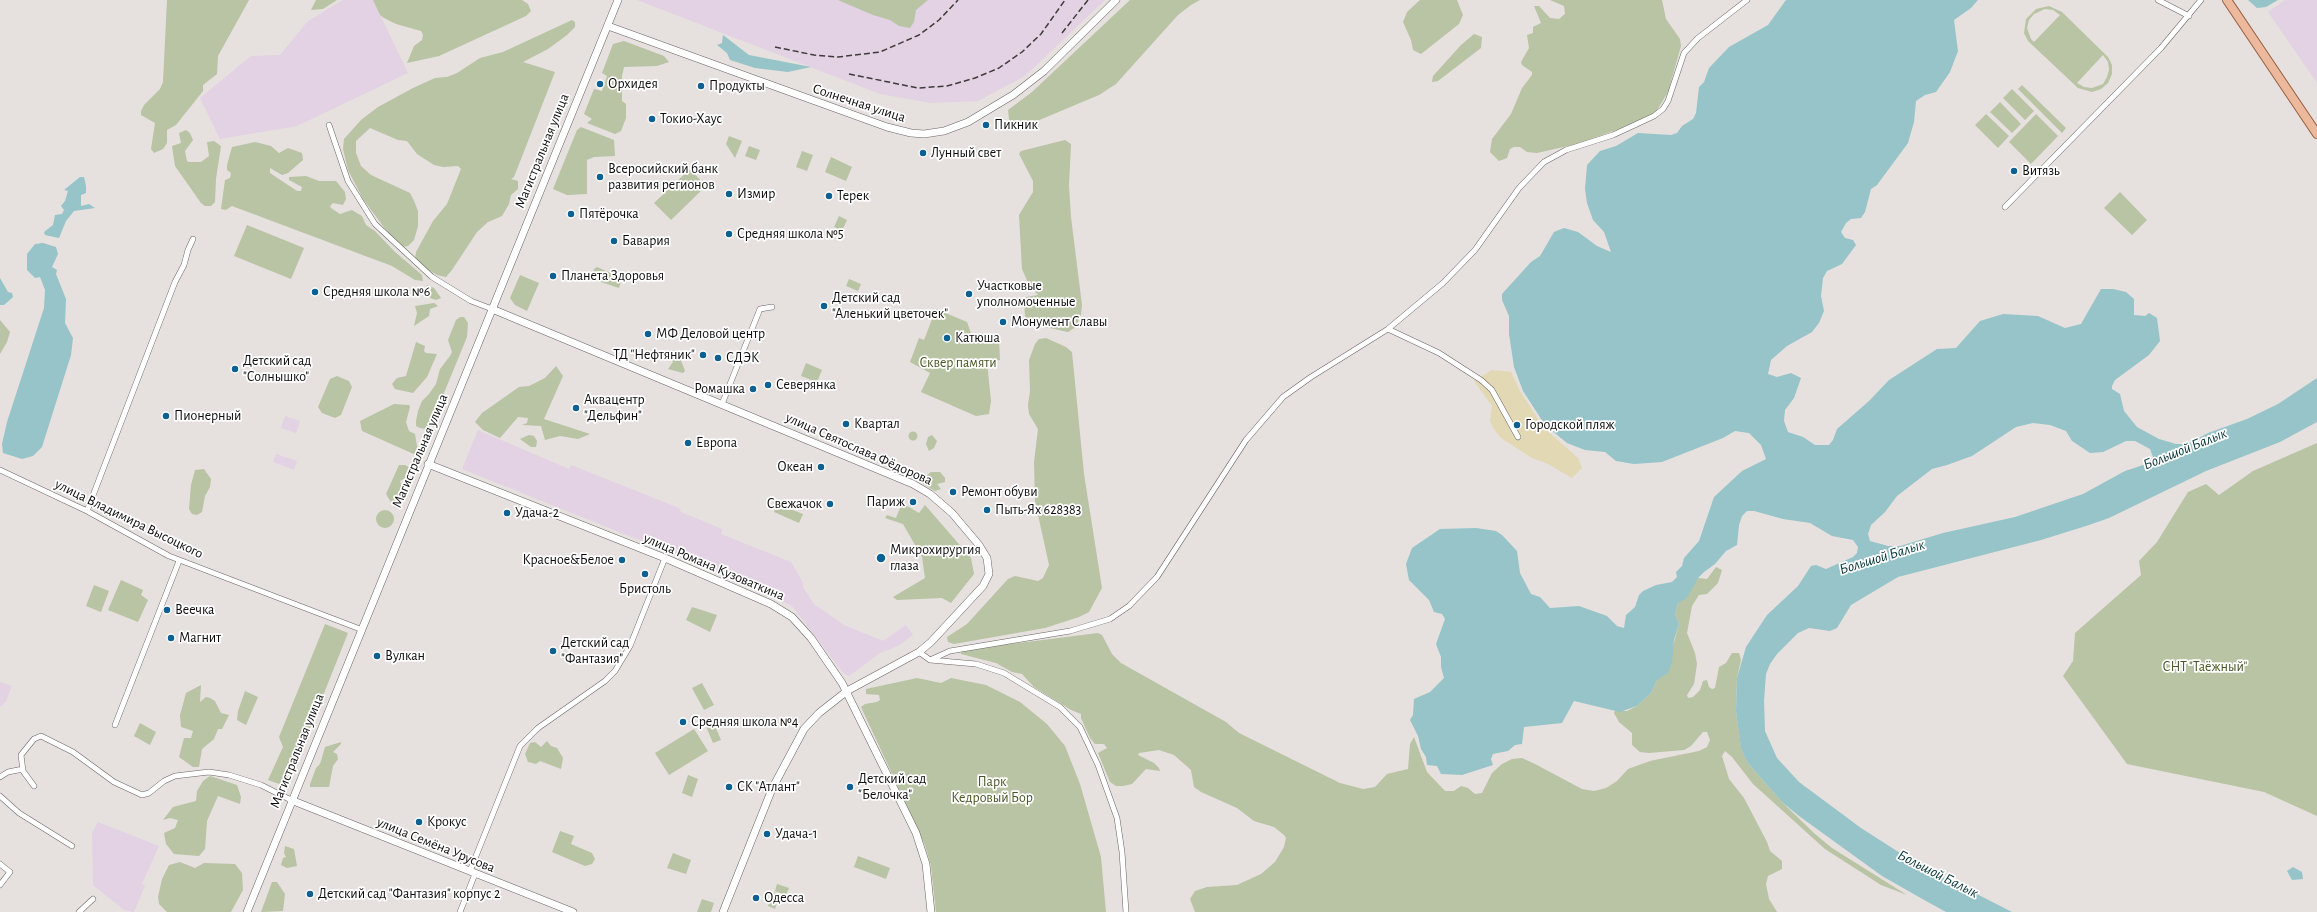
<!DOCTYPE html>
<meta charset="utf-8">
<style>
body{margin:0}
canvas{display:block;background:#e6e0de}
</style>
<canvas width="2317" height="912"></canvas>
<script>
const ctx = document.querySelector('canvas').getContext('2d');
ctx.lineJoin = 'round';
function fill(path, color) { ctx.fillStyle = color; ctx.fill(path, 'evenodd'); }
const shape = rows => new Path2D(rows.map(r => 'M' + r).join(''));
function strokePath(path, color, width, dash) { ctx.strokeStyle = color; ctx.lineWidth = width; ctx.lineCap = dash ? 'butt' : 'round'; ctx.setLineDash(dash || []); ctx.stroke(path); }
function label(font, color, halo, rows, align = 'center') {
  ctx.font = font + ' "Alegreya Sans",sans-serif'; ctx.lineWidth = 3.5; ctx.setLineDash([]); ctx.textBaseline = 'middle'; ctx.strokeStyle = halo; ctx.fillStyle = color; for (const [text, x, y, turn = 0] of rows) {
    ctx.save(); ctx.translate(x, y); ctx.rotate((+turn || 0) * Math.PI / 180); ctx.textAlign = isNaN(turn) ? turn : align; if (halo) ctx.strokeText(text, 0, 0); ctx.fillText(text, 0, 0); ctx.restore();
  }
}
const industrial = shape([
 [343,0,373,0,408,73,297,126,220,139,200,98,251,56,280,55,308,21],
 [637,0,1105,0,1025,76,978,101,931,103,880,94],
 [2285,0,2317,0,2317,83,2268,12],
 [285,416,300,421,296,433,281,428],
 [478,430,569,469,571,465,679,508,681,512,722,529,721,534,791,562,803,583,803,587,814,604,844,625,883,641,906,625,913,635,898,646,880,653,849,676,844,674,792,606,664,550,462,469],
 [276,454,297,461,294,470,273,462],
 [0,682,12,686,6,701,0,707],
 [98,822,159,846,142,884,145,886,134,912,124,910,93,885,92,833]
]);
const green = shape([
 [167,0,249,0,218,56,217,74,203,85,203,91,176,125,167,130,167,143,163,149,154,153,151,149,155,123,141,115,141,111,144,105,160,89,163,82],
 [316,0,337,0,323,9,311,10],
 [373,0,522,0,528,4,531,11,526,16,439,56,407,63,414,46,422,40,423,35,421,31,396,24,384,18,380,15],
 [838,0,928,0,916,10,914,22,910,28,899,26,890,20,873,15],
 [1130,0,1200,0,1191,5,1178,15,1116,84,1099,95,1018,129,1013,130,1010,128,1008,110,1032,92],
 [1420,0,1457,0,1463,15,1459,24,1421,54,1413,50,1411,40,1403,22,1407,12],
 [1550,0,1662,0,1666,19,1680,39,1681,46,1668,92,1656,112,1619,129,1577,144,1537,153,1527,152,1520,147,1514,147,1510,149,1507,158,1499,161,1490,152,1492,139,1511,114,1522,88,1532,75,1532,72,1522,65,1521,62,1529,48,1527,35,1533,33,1533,27,1541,23,1534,6,1539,6,1550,18,1559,19,1565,14,1564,6],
 [2049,6,2062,12,2108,57,2112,65,2112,74,2108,83,2101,89,2092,92,2078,88,2028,41,2024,33,2026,19,2036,9],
 [2045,9,2053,10,2060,15,2034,42,2040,48,2031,39,2027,28,2029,20,2034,14],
 [2103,55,2108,62,2109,70,2107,77,2103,84,2092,88,2084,87,2077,83],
 [572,20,575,22,575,27,567,35,548,49,523,62,555,72,514,177,511,179,518,181,518,189,511,195,509,204,502,216,488,222,477,232,452,270,446,277,437,275,420,265,415,259,416,252,433,221,447,204,461,169,458,166,443,167,434,165,417,154,407,141,398,140,370,128,356,141,356,153,361,166,371,175,410,193,414,201,418,211,418,226,414,240,408,246,402,247,386,230,363,199,348,170,343,149,344,139,361,120,378,107,413,88,435,78,447,77,457,73,480,58,503,52],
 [1474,34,1482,37,1481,48,1438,81,1432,82,1433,76,1461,45],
 [624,41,664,56,669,62,657,66,624,67,622,76,622,101,626,104,626,118,621,131,615,134,587,123,592,119,584,114,594,89,602,91,607,76,602,73,613,44],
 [2022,85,2066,128,2062,133,2018,89],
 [2012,89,2034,111,2025,120,2003,98],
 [2000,102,2021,124,2012,133,1990,112],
 [1986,114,2009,136,1998,148,1975,125],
 [2036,114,2058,136,2031,164,2009,142],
 [581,127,614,140,615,156,594,157,587,160,587,194,567,195,553,189,577,130],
 [186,130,190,133,193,140,185,151,187,161,189,162,201,162,209,156,207,142,214,141,221,146,216,179,215,202,211,206,205,206,201,203,175,166,172,146,181,143,179,133],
 [729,136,742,141,735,158,726,144],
 [1065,140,1071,144,1069,186,1071,217,1082,305,1081,315,1076,327,1068,332,1036,325,1029,322,1025,316,1024,301,1026,297,1038,295,1029,285,1022,269,1019,215,1033,192,1033,181,1019,154,1021,151],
 [255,142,271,146,279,153,288,148,302,153,303,160,288,173,282,175,270,168,270,173,297,191,301,191,302,187,289,180,289,177,306,176,319,181,336,181,345,192,346,199,343,205,333,203,330,206,331,208,340,214,352,210,362,216,366,225,375,231,394,251,422,275,423,281,415,280,392,266,232,206,226,210,221,209,225,180,230,178,231,173,227,170,227,165,232,147],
 [749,146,760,150,756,160,745,156],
 [802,151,813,155,807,171,796,167],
 [831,157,852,167,846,181,825,172],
 [690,169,706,186,671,220,654,203],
 [2120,192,2147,220,2132,235,2104,208],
 [839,216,847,220,842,231,834,227],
 [247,225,304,248,291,279,234,256],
 [597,267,622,278,619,288,592,279,594,269],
 [520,275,539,283,527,311,515,305,510,298],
 [849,279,861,284,858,291,846,286],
 [427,285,434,288,441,298,436,300,430,298,425,290],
 [434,303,438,306,430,309,429,316,414,326,417,313,415,306],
 [936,309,967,322,972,336,985,335,999,339,1000,360,987,362,991,401,989,414,976,416,921,392,930,373,910,362,919,338,924,340],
 [460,317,464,317,468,323,467,337,430,427,427,429,420,428,416,426,416,421,418,411,422,401,429,394,436,384,440,369,450,356,452,352,448,340,456,320],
 [0,320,10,332,7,342,0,354],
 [1046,338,1066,347,1072,352,1084,474,1102,588,1089,612,1079,617,1045,628,954,644,948,642,947,637,967,624,1008,579,1015,576,1038,581,1043,578,1049,565,1035,501,1034,462,1038,429,1029,414,1028,405,1030,391,1029,360,1035,344,1039,339],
 [416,342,425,346,424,351,426,353,437,354,427,377,413,393,395,389,392,384,397,378,406,376],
 [669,350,677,350,685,371,683,373,668,369,673,362,669,357],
 [806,363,822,370,817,382,801,376],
 [556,366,563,376,544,419,590,434,578,439,560,436,545,440,541,426,522,425,527,423,528,418,518,417,500,438,483,430,475,422,482,413,519,387,529,386,545,378],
 [337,376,349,381,352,387,341,415,335,418,322,413,318,407,330,379],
 [394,404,409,405,410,407,406,422,409,431,415,434,418,452,416,455,362,431,360,421],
 '908.5 436a4.5 4.5 0 1 1 9 0a4.5 4.5 0 1 1-9 0Z',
 [529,435,534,436,537,441,536,447,531,447,520,439],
 [932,435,937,441,934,448,929,451,926,444,928,437],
 [2317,443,2317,816,2264,792,2127,764,2063,676,2073,661,2075,633,2141,575,2139,561,2157,542,2188,492,2206,484,2219,495,2253,471],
 [399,465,405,465,412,469,410,476,400,481,403,492,397,508,394,507,386,494],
 [204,469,211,479,210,487,205,496,202,512,197,515,192,514,189,509,191,485,195,470],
 [931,472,940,472,945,478,945,482,937,484,941,489,935,491,923,484,924,478],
 [902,503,919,513,925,505,971,558,974,574,951,603,942,598,897,600,893,597,925,578,922,557,903,524,885,518,887,515,896,518],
 [777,504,803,514,799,523,774,512],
 '376 519a9 9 0 1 1 18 0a9 9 0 1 1-18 0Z',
 [1716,567,1722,570,1718,583,1707,594,1699,595,1692,606,1687,633,1695,653,1697,664,1694,684,1687,695,1688,698,1693,697,1700,690,1703,681,1707,680,1709,687,1712,689,1715,688,1719,667,1726,663,1732,653,1739,653,1741,660,1737,678,1736,711,1741,747,1747,762,1782,802,1815,834,1832,848,1907,895,1881,885,1825,849,1753,784,1732,757,1725,751,1722,756,1729,779,1744,798,1767,842,1770,851,1782,861,1782,869,1768,876,1766,884,1769,899,1777,912,1195,912,1190,899,1195,891,1207,887,1237,885,1261,874,1275,862,1284,847,1286,838,1284,835,1274,827,1254,821,1237,808,1201,792,1194,787,1191,770,1174,755,1159,750,1139,753,1138,755,1154,763,1159,768,1160,771,1146,769,1132,784,1123,786,1116,786,1110,782,1098,753,1107,748,1104,744,1095,744,1090,738,1081,718,1081,714,1071,710,1034,687,1022,674,1012,672,996,663,961,654,961,651,971,649,1098,633,1102,635,1112,654,1121,663,1226,722,1239,733,1340,783,1363,789,1375,787,1387,774,1408,769,1410,744,1414,737,1427,772,1445,791,1454,791,1461,786,1468,788,1475,794,1482,793,1492,773,1502,764,1512,759,1522,758,1535,764,1582,789,1594,791,1606,788,1617,781,1628,769,1650,761,1699,751,1707,747,1710,740,1707,732,1703,732,1691,746,1684,750,1649,753,1640,752,1632,745,1632,733,1619,722,1614,713,1615,711,1627,711,1637,706,1651,693,1673,646,1679,624,1675,614,1678,603,1698,578,1707,579],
 [121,580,143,590,141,595,148,600,138,622,108,610],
 [94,585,109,591,101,612,86,606],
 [692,607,717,615,710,632,686,620],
 [325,624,348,633,289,781,282,785,268,780,283,747,279,737],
 [917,678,941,683,951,678,986,685,1020,702,1047,724,1065,746,1080,784,1101,857,1106,912,936,912,931,866,925,845,861,707,865,704,877,702,880,700,879,695,866,694,866,689],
 [702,683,714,705,704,710,692,688],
 [201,685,200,702,206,697,210,698,215,701,221,713,229,715,222,729,218,729,214,739,202,749,199,767,193,767,179,757,184,738,191,738,193,731,181,727,180,715,186,693],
 [245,691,258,697,246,725,237,720,238,711],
 [713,721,721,740,713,743,705,724],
 [140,723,156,732,150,745,134,736],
 [694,729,708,751,669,775,655,753],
 [547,741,551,746,557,748,563,758,561,769,540,761,536,764,528,762,525,754,530,743,535,742,541,747],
 [341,742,341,744,333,752,337,754,338,759,333,766,329,787,310,787,310,784,316,768,320,764,325,747],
 [688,775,698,779,692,797,682,793],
 [210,776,237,785,241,797,240,804,218,796,207,821,205,849,199,856,174,854,166,844,164,833,175,828,178,820,170,818,163,820,173,807,196,801,197,791,203,781],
 [560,831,574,836,571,844,592,853,595,859,592,864,585,866,552,852],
 [285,846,294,849,297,866,287,868,281,865,283,858,286,857,284,853],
 [673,853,691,860,686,874,667,868],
 [858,856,890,868,886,879,854,867],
 [180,862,195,868,204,863,235,864,242,873,243,890,231,912,167,912,159,904,158,897,162,879,169,865],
 [272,882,277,882,285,894,283,911,261,912],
 [777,884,789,888,786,895,775,891],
 [774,892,780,894,775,909,768,906],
 [702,899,714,903,711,912,697,912]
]);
const sand = shape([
 [1492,370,1511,372,1520,391,1544,428,1578,458,1582,468,1572,478,1548,464,1532,458,1501,438,1493,428,1490,421,1492,406,1474,381]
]);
const water = shape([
 [1786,0,1978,0,1971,8,1954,20,1958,51,1950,72,1936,92,1925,95,1916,101,1914,122,1908,143,1877,185,1871,189,1865,212,1861,218,1851,219,1846,223,1841,232,1845,238,1853,240,1856,245,1842,264,1827,271,1823,278,1821,296,1824,311,1819,323,1812,332,1787,346,1771,360,1768,374,1777,377,1791,373,1801,378,1794,398,1785,410,1784,421,1788,432,1803,437,1815,445,1829,445,1833,440,1837,429,1869,401,1889,380,1937,349,1956,348,1980,321,2003,314,2038,316,2065,328,2081,324,2101,289,2113,289,2126,292,2134,299,2134,315,2145,316,2149,313,2157,318,2160,341,2149,355,2115,380,2112,386,2112,389,2120,394,2124,411,2137,427,2159,439,2176,444,2188,444,2208,433,2247,419,2278,404,2317,378,2317,422,2280,442,2206,471,2109,518,2086,526,2041,540,1898,577,1851,605,1837,628,1830,631,1809,628,1798,633,1777,654,1770,664,1766,674,1764,701,1765,731,1777,758,1799,782,1861,828,1914,862,2012,912,1946,912,1926,901,1882,876,1799,816,1782,802,1747,762,1741,748,1736,711,1737,678,1746,647,1767,615,1798,586,1811,566,1816,565,1826,569,1853,557,1857,553,1858,547,1853,540,1832,536,1810,523,1783,519,1754,511,1747,511,1742,516,1739,525,1737,545,1726,551,1715,564,1704,572,1698,578,1687,598,1678,603,1675,614,1679,624,1674,640,1672,663,1668,673,1657,680,1651,693,1637,706,1620,712,1574,701,1562,723,1524,727,1522,744,1515,745,1508,751,1493,754,1491,759,1493,765,1462,775,1441,774,1437,766,1427,765,1426,757,1421,749,1418,736,1410,720,1413,715,1414,699,1430,692,1444,678,1441,667,1441,657,1436,644,1445,619,1442,614,1434,612,1429,600,1409,580,1406,564,1412,548,1440,529,1476,528,1496,531,1502,535,1517,551,1520,573,1531,594,1540,597,1550,608,1579,606,1607,616,1617,626,1624,628,1626,615,1635,607,1639,595,1643,591,1656,585,1672,582,1677,577,1676,572,1682,566,1684,558,1699,541,1714,497,1742,471,1766,459,1761,445,1749,433,1735,431,1723,438,1662,462,1634,464,1616,461,1605,452,1585,450,1567,443,1545,425,1523,391,1514,367,1509,334,1509,316,1502,300,1502,294,1531,262,1540,256,1554,232,1564,228,1578,232,1597,246,1611,252,1604,232,1593,220,1587,203,1585,189,1587,165,1600,151,1616,146,1638,133,1671,135,1677,133,1682,126,1693,119,1696,113,1699,87,1704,82,1709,68,1729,47,1768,25],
 [2033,423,2050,425,2066,431,2072,441,2090,453,2103,452,2126,441,2135,441,2150,449,2153,457,2146,464,2125,471,2083,494,2015,517,1943,533,1900,546,1888,546,1870,541,1868,534,1871,525,1885,512,1897,496,1932,469,1947,465,1972,456,2016,427],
 [2248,0,2278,0,2266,7,2257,8],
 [723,35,749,55,811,67,788,72,755,68,730,60,727,53,717,45,722,43],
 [80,177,84,177,86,186,86,193,81,195,81,206,89,204,95,208,74,211,66,221,59,238,45,235,44,232,53,225,55,215,62,214,64,210,61,206,65,201,68,191,64,190],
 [43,243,56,247,58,254,52,267,57,270,56,274,66,299,65,323,73,338,71,355,42,447,33,456,22,459,3,453,2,444,7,422,44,308,45,290,40,277,35,278,27,270,27,254,35,244],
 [0,278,8,292,12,293,13,297,4,305,0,305],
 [2293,867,2302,872,2303,879,2292,880,2287,871]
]);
const street = shape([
 [2158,0,2189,16],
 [329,125,348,181,375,224,432,277,471,301,492,309],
 [2005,207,2161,48,2201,0],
 [1388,329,1439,353,1481,380,1492,390,1518,437],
 [722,404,760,309,772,307],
 [0,470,87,511,169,556,360,629],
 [87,511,175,282,184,265,188,250,193,239],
 [919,652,930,660,976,664,1004,673,1060,707,1080,727,1098,765,1117,818,1122,852,1126,912],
 [930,660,950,651,1070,631,1110,619,1129,606,1157,577,1246,440,1283,397,1311,377,1388,329,1443,283,1475,250,1519,188,1544,162,1566,150,1613,135,1654,116,1663,109,1668,101,1684,53,1698,38,1747,0],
 [115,725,179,561],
 [0,777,8,772,23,769],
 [34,786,23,771,21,755,34,739,41,736,73,752,114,782,142,795,149,793,164,781,175,776,209,772,229,775,261,785,291,800],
 [0,796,19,813,72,846],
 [0,864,10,872,0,885],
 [470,871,520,746,538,728,605,681,615,671,630,646,665,558],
 [79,912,93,899],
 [460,912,475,874]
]);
const secondary = shape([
 [608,26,887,127,911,133,924,134,944,131,968,122,1013,95,1044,71,1116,0],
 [492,309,913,484,930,494,952,513,979,545,987,558,989,574,983,586,931,642,919,652,847,691,819,713,804,729,772,789,723,912],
 [428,464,665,558,771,604,792,617,811,638,842,683,916,833,926,864,931,912],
 [291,800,573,912],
 [247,912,618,0]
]);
const primary = shape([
 [2227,0,2317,134]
]);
const rail = shape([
 [1062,33,1088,0],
 [775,47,814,55,838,57,880,52,919,35,939,20,958,0],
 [849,74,918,88,947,86,975,78,999,68,1022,52,1041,34,1065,0]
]);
const markers = [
 [600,84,4,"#0d6092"],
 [701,86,4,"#0d6092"],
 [652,119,4,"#0d6092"],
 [986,125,4,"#0d6092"],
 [923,153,4,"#0d6092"],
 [2014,171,4,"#0d6092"],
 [600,177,4,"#0d6092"],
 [729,194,4,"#0d6092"],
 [829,196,4,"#0d6092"],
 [571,214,4,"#0d6092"],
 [729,234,4,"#0d6092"],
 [614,241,4,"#0d6092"],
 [553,276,4,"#0d6092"],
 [315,292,4,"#0d6092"],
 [969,294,4,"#0d6092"],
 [824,306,4,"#0d6092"],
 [1003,322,4,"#0d6092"],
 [648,334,4,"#0d6092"],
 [947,338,4,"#0d6092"],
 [703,355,4,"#0d6092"],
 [718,358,4,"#0d6092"],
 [235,369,4,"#0d6092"],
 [768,385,4,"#0d6092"],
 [753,389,4,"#0d6092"],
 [576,408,4,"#0d6092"],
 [166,416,4,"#0d6092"],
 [846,424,4,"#0d6092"],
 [1517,425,4,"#0d6092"],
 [688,443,4,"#0d6092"],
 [821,467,4,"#0d6092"],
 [953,492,4,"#0d6092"],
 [913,502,4,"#0d6092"],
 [830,504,4,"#0d6092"],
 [987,510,4,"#0d6092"],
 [507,513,4,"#0d6092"],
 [881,558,5,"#0d6092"],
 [622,560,4,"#0d6092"],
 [645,574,4,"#0d6092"],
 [167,610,4,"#0d6092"],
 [171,638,4,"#0d6092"],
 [553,651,4,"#0d6092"],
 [377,656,4,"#0d6092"],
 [683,722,4,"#0d6092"],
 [729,787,4,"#0d6092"],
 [850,787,4,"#0d6092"],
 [419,822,4,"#0d6092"],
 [767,834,4,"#0d6092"],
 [310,894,4,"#0d6092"],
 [756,898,4,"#0d6092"]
];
const poiNames = [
 ["Орхидея",608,84],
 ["Продукты",709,86],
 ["Токио-Хаус",660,119],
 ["Пикник",994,125],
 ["Лунный свет",931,153],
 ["Всеросийский банк",608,169],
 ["развития регионов",608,185],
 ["Витязь",2022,171],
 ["Измир",737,194],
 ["Терек",837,196],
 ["Пятёрочка",579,214],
 ["Средняя школа №5",737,234],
 ["Бавария",622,241],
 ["Планета Здоровья",561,276],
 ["Участковые",977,286],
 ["уполномоченные",977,302],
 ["Средняя школа №6",323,292],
 ["Детский сад",832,298],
 ["\"Аленький цветочек\"",832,314],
 ["Монумент Славы",1011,322],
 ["МФ Деловой центр",656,334],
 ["Катюша",955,338],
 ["ТД \"Нефтяник\"",695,355,"right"],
 ["СДЭК",726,358],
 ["Детский сад",243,361],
 ["\"Солнышко\"",243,377],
 ["Северянка",776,385],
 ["Ромашка",745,389,"right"],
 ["Аквацентр",584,400],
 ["\"Дельфин\"",584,416],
 ["Пионерный",174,416],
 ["Квартал",854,424],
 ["Городской пляж",1525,425],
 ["Европа",696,443],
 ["Океан",813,467,"right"],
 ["Ремонт обуви",961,492],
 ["Париж",905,502,"right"],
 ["Свежачок",822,504,"right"],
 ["Пыть-Ях 628383",995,510],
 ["Удача-2",515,513],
 ["Микрохирургия",890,550],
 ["глаза",890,566],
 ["Красное&Белое",614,560,"right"],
 ["Бристоль",645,589,"center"],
 ["Веечка",175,610],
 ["Магнит",179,638],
 ["Детский сад",561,643],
 ["\"Фантазия\"",561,659],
 ["Вулкан",385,656],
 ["Средняя школа №4",691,722],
 ["Детский сад",858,779],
 ["\"Белочка\"",858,795],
 ["СК \"Атлант\"",737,787],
 ["Крокус",427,822],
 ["Удача-1",775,834],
 ["Детский сад \"Фантазия\" корпус 2",318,894],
 ["Одесса",764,898]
];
const streetNames = [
 ["Солнечная улица",859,103,18],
 ["Магистральная улица",542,151,-68],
 ["улица Святослава Фёдорова",859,449,24],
 ["Магистральная улица",420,451,-67],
 ["улица Владимира Высоцкого",129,519,26],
 ["улица Романа Кузоваткина",714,567,23],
 ["Магистральная улица",297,751,-68],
 ["улица Семёна Урусова",436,845,22]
];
const parkNames = [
 ["Сквер памяти",958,363],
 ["СНТ \"Таёжный\"",2205,667],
 ["Парк",992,782],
 ["Кедровый Бор",992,798]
];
const waterNames = [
 ["Большой Балык",2185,449,-22],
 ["Большой Балык",1882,557,-17],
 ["Большой Балык",1938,874,27]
];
fill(industrial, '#e3d2e3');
fill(green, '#b8c4a4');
fill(sand, '#e2d8b3');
fill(water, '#96c4c9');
strokePath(street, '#696563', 6);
strokePath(secondary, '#696563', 8);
strokePath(primary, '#965e40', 10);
strokePath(street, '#fff', 5);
strokePath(secondary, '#fff', 7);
strokePath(primary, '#ecb99d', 8);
strokePath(rail, '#3f3c3b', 1.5, [6, 3]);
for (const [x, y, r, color] of markers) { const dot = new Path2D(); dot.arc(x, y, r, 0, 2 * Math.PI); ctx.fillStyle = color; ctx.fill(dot); strokePath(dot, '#fff', 1.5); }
label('14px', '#0e0c0c', '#fff', poiNames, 'left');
label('14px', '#0e0c0c', '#fff', streetNames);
label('14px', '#485824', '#fff', parkNames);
label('italic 15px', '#053337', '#fff', waterNames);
</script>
